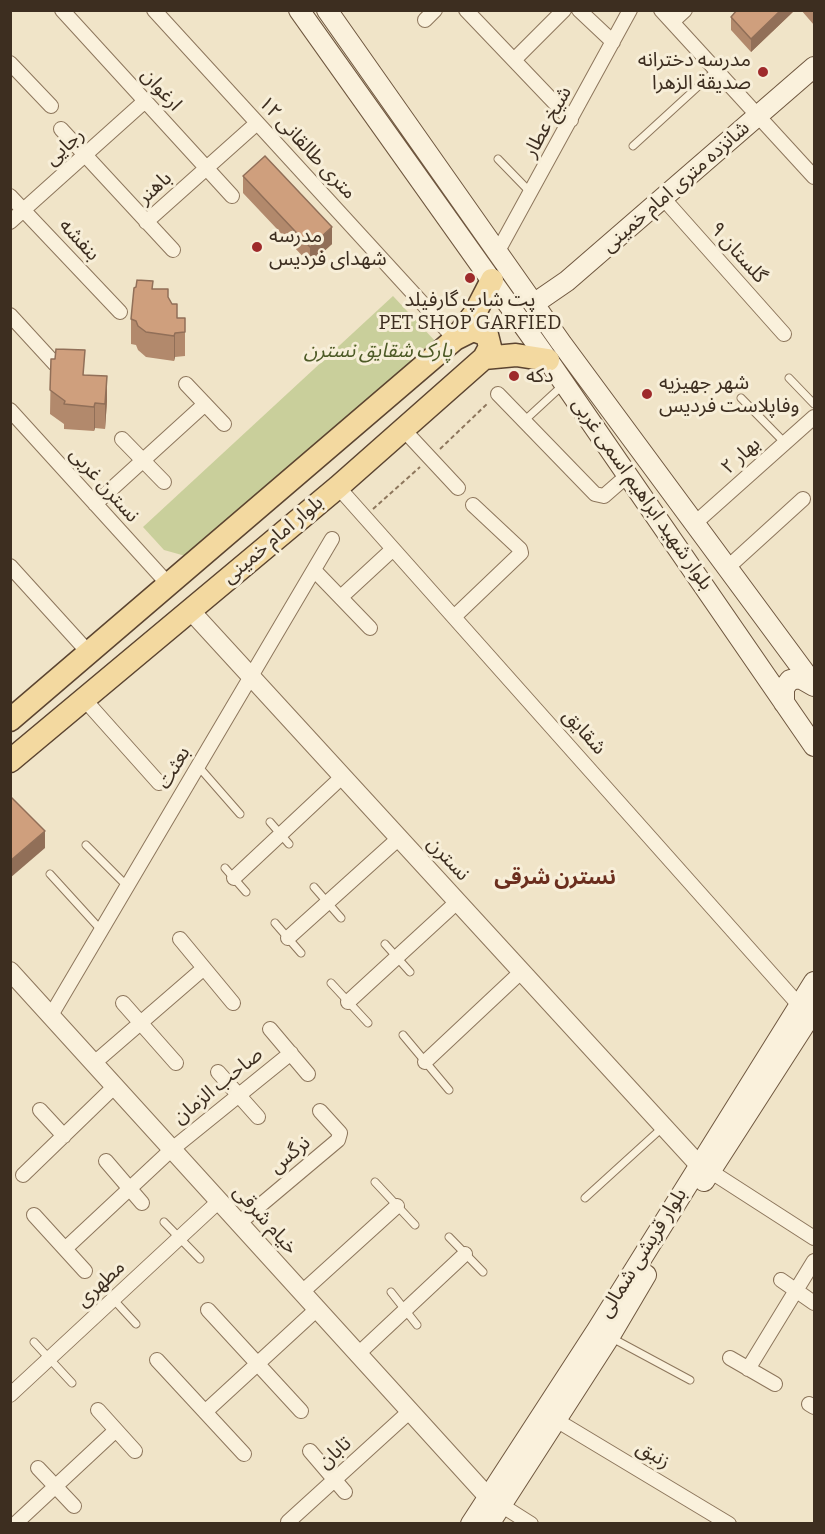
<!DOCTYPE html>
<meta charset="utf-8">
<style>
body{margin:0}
#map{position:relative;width:825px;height:1534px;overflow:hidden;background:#f0e4c8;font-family:Bitter,serif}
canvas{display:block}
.frame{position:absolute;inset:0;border:12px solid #3d2e20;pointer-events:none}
</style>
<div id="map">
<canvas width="825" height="1534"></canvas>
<div class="frame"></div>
</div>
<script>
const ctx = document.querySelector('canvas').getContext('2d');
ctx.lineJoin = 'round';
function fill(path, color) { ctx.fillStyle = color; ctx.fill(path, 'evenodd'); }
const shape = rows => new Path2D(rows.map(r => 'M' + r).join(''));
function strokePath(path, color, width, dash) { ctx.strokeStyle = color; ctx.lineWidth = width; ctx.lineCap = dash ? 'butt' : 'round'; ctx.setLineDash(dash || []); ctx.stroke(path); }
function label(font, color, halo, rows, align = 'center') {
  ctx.font = font + ' Bitter,"Noto Sans Arabic",serif'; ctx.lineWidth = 6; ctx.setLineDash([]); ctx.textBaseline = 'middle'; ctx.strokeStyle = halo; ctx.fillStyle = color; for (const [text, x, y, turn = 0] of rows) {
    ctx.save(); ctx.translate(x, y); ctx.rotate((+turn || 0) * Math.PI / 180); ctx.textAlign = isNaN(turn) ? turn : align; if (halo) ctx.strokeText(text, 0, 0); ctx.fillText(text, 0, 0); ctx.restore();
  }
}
const green = shape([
 [393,296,436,342,189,557,164,550,143,527]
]);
const path = shape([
 [440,449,488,403],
 [373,509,420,467]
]);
const service = shape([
 [633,146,716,70],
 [498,159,531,193],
 [789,378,814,404],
 [741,398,785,443],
 [524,421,563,385],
 [198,766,240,814],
 [270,822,289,844],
 [86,845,128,887],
 [225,868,246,892],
 [50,874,101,930],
 [314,887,341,918],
 [275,923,301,953],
 [385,944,410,972],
 [331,983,368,1023],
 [403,1035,449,1090],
 [375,1182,415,1225],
 [585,1198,662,1128],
 [164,1222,200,1259],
 [449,1237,483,1272],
 [391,1292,417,1325],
 [113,1299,136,1324],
 [612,1338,690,1380],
 [34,1342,72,1383]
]);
const minor = shape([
 [62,10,232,196],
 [154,10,455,339],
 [466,10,571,120],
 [579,10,613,42],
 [661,10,814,177],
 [425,20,435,10],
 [672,22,685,10],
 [514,60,564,10],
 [10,63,51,106],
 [61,129,173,250],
 [10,196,120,312],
 [663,198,784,334],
 [10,222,145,101],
 [146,222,257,123],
 [498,251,630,10],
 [10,315,55,364],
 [186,384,224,424],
 [498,394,595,494,604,496,628,475],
 [10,410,169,585],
 [403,429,458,488],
 [122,439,164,482],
 [338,487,799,1005],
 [95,504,205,404],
 [694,524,814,417],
 [10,566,89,653],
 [726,569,803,499],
 [315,571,370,628],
 [341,597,393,549],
 [455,616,521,553,520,549,473,505],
 [84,699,159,783],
 [234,878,343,776],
 [288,938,398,839],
 [180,939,233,1003],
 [348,1002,457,902],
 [123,1003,176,1063],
 [50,1017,332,539],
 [270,1029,308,1074],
 [425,1062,521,972],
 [93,1064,204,968],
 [218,1072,258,1117],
 [40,1110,64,1136],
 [106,1161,142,1203],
 [710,1171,814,1238],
 [23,1175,114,1087],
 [34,1215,85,1271],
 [238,1224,338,1140,340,1133,320,1111],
 [66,1248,171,1150,291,1053],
 [781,1280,814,1303],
 [301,1293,397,1206],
 [208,1310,301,1411],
 [357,1355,465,1254],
 [730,1358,775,1384],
 [157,1360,244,1454],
 [748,1369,814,1261],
 [10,1395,218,1202],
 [809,1404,814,1407],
 [98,1410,135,1451],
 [205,1412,316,1310],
 [556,1420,729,1524],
 [310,1451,345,1492],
 [38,1468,74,1506],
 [501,1505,531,1524],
 [288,1522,409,1412],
 [15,1524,116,1430]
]);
const tertiary = shape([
 [190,610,698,1164],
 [10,971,488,1497]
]);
const secondary = shape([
 [299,10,548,360,814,746],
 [327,10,562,344,814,685],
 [535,303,567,281,814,67],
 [784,703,784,688,790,680,800,678,814,686],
 [704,1181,814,1010],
 [471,1524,597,1330,814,982],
 [489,1524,610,1336,646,1275]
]);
const primary = shape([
 [455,339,473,330,487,335,490,347,484,358],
 [10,720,455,339,475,313,492,280],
 [10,761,338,487,484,358,516,355,548,360]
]);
const wall = shape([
 [795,10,751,52,731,30,731,17],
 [801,10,814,10,814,25],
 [243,176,332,244,310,264,243,193],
 [153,289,168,298,177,318,185,318,185,356,175,357,174,361,146,357,138,350,136,345,131,344,131,319],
 [51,359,85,375,107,401,105,429,95,428,94,431,64,429,64,424,50,414]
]);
const shadedWall = shape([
 [781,10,795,10,751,52,751,39],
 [332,227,332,244,310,264,310,247],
 [175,333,175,357,174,361,174,336],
 [107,376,107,401,105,429,105,404],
 [95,403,95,428,94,431,94,407],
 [45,831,45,848,10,878,10,861]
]);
const building = shape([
 [737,10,781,10,751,39,731,17,737,10],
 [265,156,332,227,310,247,243,176,265,156],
 [137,280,153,281,152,289,168,289,168,297,172,304,177,304,177,318,185,318,185,332,175,333,174,336,146,332,138,326,136,321,131,319,134,288,136,287,137,280],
 [56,349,85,350,83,375,107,376,105,404,95,403,94,407,64,404,65,401,50,390,51,359,55,359,56,349],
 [10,796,45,831,10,861,10,796]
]);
const markers = [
 [763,72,6,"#9e2a2b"],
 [257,247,6,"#9e2a2b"],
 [470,278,6,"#9e2a2b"],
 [514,376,6,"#9e2a2b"],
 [647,394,6,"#9e2a2b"]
];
const poiNames = [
 ["مدرسه دخترانه",751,60,"right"],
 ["صدیقة الزهرا",751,83,"right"],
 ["مدرسه",269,236],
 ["شهدای فردیس",269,259],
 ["پت شاپ گارفیلد",470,300,"center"],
 ["PET SHOP GARFIED",470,323,"center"],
 ["دکه",526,376],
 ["شهر جهیزیه",659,383],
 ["وفاپلاست فردیس",659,406]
];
const streetNames = [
 ["ارغوان",161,90,48],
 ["شیخ عطار",548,122,-61],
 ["رجایی",65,147,-42],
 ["۱۲ متری طالقانی",307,148,47],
 ["شانزده متری امام خمینی",676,187,-41],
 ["باهنر",155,188,-42],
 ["بنفشه",79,240,47],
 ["گلستان ۹",738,253,48],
 ["بهار ۲",741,456,-42],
 ["نسترن غربی",104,485,48],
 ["بلوار شهید ابراهیم اسمی غربی",642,494,55],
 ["بلوار امام خمینی",273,540,-40],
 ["شقایق",584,732,48],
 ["بعثت",174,768,-60],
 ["نسترن",448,859,47],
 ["صاحب الزمان",218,1086,-39],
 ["نرگس",290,1155,-40],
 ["خیام شرقی",265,1220,48],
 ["بلوار قریشی شمالی",643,1253,-58],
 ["مطهری",101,1284,-43],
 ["تابان",335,1453,-42],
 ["زنبق",653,1455,31]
];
const parkNames = [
 ["پارک شقایق نسترن",378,351]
];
const neighbourhoodNames = [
 ["نسترن شرقی",555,878]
];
fill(green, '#c9cf9b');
strokePath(service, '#8d765c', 9);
strokePath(minor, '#8d765c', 16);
strokePath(tertiary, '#8d765c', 20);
strokePath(secondary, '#6f573f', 22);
strokePath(primary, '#5b4430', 25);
strokePath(path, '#8d765c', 2, [4.5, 3]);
strokePath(service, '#faf1dc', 7);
strokePath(minor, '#faf1dc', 14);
strokePath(tertiary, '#faf1dc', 18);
strokePath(secondary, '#faf1dc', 20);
strokePath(primary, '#f3d9a0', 22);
fill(wall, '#b2896c');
fill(shadedWall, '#916f58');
fill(building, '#cf9f7d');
strokePath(building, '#916f58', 1.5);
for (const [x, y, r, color] of markers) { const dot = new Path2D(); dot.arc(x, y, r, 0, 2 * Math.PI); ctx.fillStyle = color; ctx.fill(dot); strokePath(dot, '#f7eed8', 2); }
label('20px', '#3d2e20', '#f7eed8', poiNames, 'left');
label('20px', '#3d2e20', '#f7eed8', streetNames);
label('italic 20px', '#4d5a26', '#f7eed8', parkNames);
label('bold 21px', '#6b2e1e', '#f7eed8', neighbourhoodNames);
</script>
